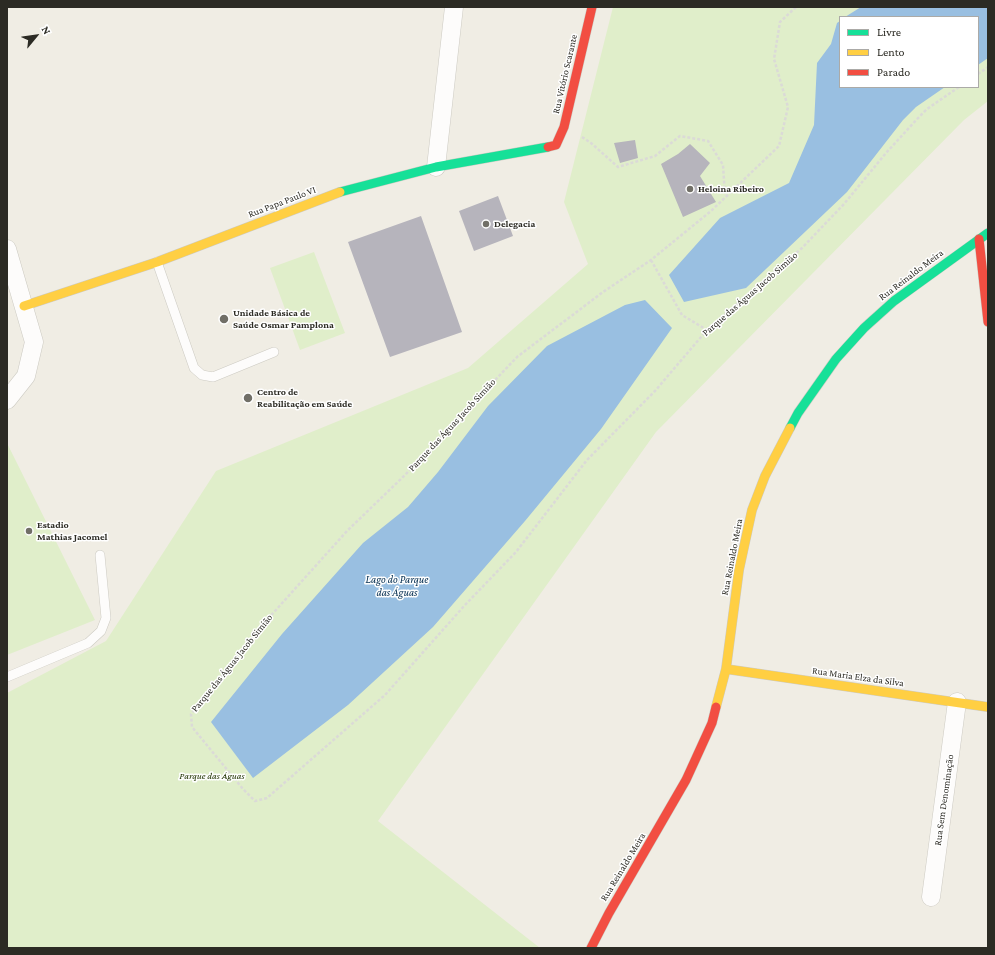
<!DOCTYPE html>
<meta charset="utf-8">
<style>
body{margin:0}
#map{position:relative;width:995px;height:955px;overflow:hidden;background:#f0ede4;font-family:"Crimson Pro",serif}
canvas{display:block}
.frame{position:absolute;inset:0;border:8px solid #2c2b24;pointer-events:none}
.legend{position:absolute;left:839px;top:16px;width:140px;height:72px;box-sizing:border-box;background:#fff;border:1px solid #abaaa7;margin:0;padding:5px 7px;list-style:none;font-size:12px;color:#2c2b24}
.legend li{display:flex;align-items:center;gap:8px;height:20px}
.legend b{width:20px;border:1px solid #abaaa7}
.north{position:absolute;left:16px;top:16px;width:40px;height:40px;-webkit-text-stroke:3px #fff;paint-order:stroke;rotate:61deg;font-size:11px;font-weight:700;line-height:16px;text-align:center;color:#2c2b24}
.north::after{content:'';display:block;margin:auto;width:14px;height:18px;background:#2c2b24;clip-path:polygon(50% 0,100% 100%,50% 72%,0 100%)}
</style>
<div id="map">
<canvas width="995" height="955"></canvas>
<div class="frame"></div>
<ul class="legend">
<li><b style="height:5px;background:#16e098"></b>Livre</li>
<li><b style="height:5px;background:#ffcf43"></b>Lento</li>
<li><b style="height:5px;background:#f24e42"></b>Parado</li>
</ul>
<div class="north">N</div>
</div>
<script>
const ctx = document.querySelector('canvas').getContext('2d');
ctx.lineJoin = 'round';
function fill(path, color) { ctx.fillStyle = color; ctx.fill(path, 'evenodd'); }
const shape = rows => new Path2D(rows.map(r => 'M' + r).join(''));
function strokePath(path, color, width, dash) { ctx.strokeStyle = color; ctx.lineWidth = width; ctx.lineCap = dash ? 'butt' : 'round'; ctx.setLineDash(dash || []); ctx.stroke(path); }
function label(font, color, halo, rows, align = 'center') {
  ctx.font = font + ' "Crimson Pro",serif'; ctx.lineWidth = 3; ctx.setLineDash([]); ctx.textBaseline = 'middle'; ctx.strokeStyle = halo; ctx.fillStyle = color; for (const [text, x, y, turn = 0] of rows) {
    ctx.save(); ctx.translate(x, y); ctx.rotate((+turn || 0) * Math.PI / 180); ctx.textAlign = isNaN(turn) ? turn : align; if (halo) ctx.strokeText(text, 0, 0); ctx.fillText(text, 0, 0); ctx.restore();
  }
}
const green = shape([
 [613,7,988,7,988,101,964,120,656,432,378,821,540,948,7,948,7,693,106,641,216,471,468,368,588,264,564,202],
 [840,17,978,17,978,87,840,87],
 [314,252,345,333,300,350,270,268],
 [7,443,95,620,7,655]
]);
const water = shape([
 [861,7,988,7,988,58,978,65,978,17,845,17],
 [840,21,840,87,945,87,916,107,903,120,847,192,746,288,684,302,669,275,720,218,789,183,814,125,817,63,831,44,837,23],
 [645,300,672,328,601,429,525,521,433,627,348,705,253,778,211,722,282,634,363,543,408,507,438,472,488,406,547,346,625,305]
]);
const building = shape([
 [635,140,638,158,620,163,614,143],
 [690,144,710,163,700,176,716,202,683,217,661,164,678,154],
 [498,196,513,236,474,251,459,211],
 [421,216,462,332,390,357,348,242]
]);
const path = shape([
 [796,7,780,22,774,59,788,107,779,146,711,211,651,260,603,292,517,357,405,475,347,531,266,621,191,714,192,727,243,789,255,801,267,798,385,695,465,605,516,552,587,460,655,391,707,330,802,248,844,204,886,153,919,117,927,109,959,87],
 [978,74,988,67],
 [582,137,591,143,618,167,655,156,680,136,708,141,723,165,725,196],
 [651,260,682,315,707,330]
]);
const lane = shape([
 [157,262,194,368,202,375,213,377,274,352],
 [7,677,88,643,101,631,106,618,100,555]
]);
const street = shape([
 [436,167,454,7],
 [7,249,34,342,26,376,7,400],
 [931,897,957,702]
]);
const fast = shape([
 [340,192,436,167,548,147],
 [790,428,798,413,836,359,864,328,894,301,988,233]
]);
const slow = shape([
 [24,306,157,262,340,192],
 [726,669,988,707],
 [716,707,726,669,739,570,752,510,765,476,790,428]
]);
const jam = shape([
 [548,147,556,145,564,127,592,7],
 [979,239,988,322],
 [591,948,609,913,686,780,712,723,716,707]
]);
const markers = [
 [690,189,4,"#716f67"],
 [486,224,4,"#716f67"],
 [224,319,5,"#716f67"],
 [248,398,5,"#716f67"],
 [29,531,4,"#716f67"]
];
const streetNames = [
 ["Rua Vitório Scarante",565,74,-77],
 ["Rua Papa Paulo VI",282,202,-21],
 ["Rua Reinaldo Meira",911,275,-37],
 ["Parque das Águas Jacob Simião",750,294,-41],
 ["Parque das Águas Jacob Simião",452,425,-47],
 ["Rua Reinaldo Meira",732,557,-79],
 ["Parque das Águas Jacob Simião",232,663,-51],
 ["Rua Maria Elza da Silva",858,677,8],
 ["Rua Sem Denominação",944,800,-82],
 ["Rua Reinaldo Meira",623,867,-59]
];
const poiNames = [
 ["Heloina Ribeiro",698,189],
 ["Delegacia",494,224],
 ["Unidade Básica de",233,313],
 ["Saúde Osmar Pamplona",233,325],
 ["Centro de",257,392],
 ["Reabilitação em Saúde",257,404],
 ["Estadio",37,525],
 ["Mathias Jacomel",37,537]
];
const parkNames = [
 ["Parque das Águas",212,776]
];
const waterNames = [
 ["Lago do Parque",397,580],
 ["das Águas",397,593]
];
fill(green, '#e0eeca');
fill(water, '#99bfe1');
fill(building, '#b6b4bc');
strokePath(lane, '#cccac2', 10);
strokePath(street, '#cccac2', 19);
strokePath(fast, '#cccac2', 10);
strokePath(slow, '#cccac2', 10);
strokePath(jam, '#cccac2', 10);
strokePath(path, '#dbdad7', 2.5, [3, 2]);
strokePath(lane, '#fdfcfb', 9);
strokePath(street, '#fdfcfb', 18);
strokePath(fast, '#16e098', 9);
strokePath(slow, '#ffcf43', 9);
strokePath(jam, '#f24e42', 9);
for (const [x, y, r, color] of markers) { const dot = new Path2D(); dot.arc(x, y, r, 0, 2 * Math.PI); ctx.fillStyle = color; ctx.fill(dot); strokePath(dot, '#fff', 1.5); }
label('10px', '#2c2b24', '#fff', streetNames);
label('bold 10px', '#2c2b24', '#fff', poiNames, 'left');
label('italic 10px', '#243705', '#fff', parkNames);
label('italic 11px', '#012b4e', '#fff', waterNames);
</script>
